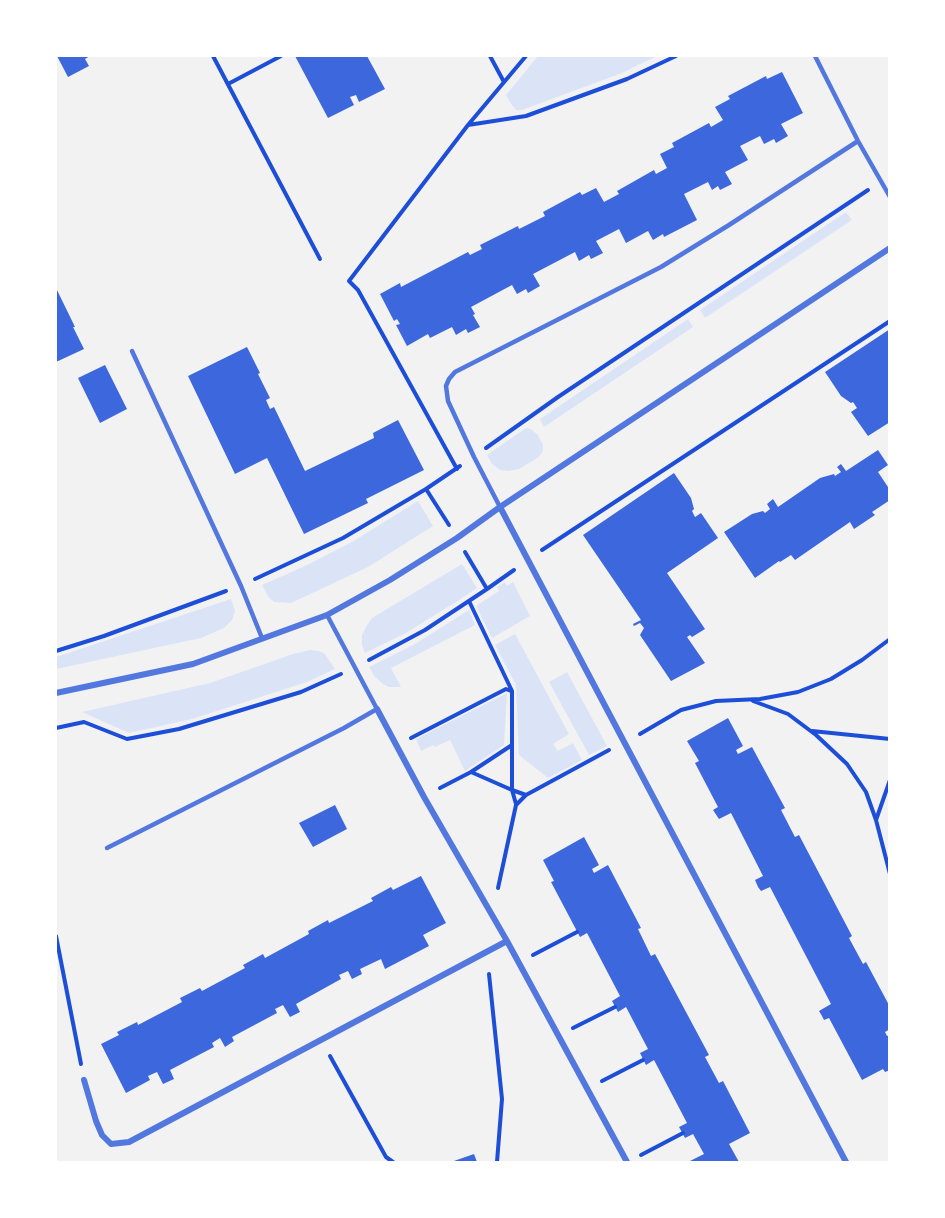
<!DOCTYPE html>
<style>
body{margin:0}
#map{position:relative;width:945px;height:1218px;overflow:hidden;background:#f2f2f2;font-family:Barlow,sans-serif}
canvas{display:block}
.frame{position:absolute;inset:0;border:57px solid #fff;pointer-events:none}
</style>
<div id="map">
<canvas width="945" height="1218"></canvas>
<div class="frame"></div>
</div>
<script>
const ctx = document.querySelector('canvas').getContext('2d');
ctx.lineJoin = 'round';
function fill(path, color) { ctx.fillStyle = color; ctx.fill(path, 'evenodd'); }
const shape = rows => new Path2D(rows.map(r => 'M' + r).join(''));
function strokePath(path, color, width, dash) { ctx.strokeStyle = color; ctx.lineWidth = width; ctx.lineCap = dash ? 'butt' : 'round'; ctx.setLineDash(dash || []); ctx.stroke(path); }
const green = shape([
 [538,56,657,56,622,73,522,110,516,110,511,104,506,95],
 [846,212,852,220,705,318,700,310],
 [688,319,693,327,544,427,540,419],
 [526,428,531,429,538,435,543,445,543,451,539,457,519,469,508,471,500,470,492,464,487,455],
 [418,501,433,526,368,567,291,603,274,602,269,598,262,585,305,566,352,542],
 [462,564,477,588,456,602,406,633,365,653,362,645,362,635,366,627,372,618],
 [505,582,507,586,513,582,530,616,492,638,476,606,499,591,497,587],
 [231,599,235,611,232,620,224,628,201,638,56,669,56,657],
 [469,610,475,625,391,668,401,687,389,687,383,684,375,677,369,667,415,644],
 [515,634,569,734,553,744,558,751,573,743,582,760,548,778,519,755,516,685,495,645],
 [310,650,319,651,325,654,335,669,307,682,192,719,129,733,82,712,210,683,293,654],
 [567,672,607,746,589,755,549,682],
 [507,693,504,745,465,771,450,740,435,747,433,745,421,751,416,739]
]);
const building = shape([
 [57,56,90,56,85,59,89,66,68,77],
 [295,56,367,56,385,89,359,102,356,95,350,97,354,105,328,118],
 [782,72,803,113,781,124,788,136,776,143,774,139,764,144,760,136,740,146,748,160,725,172,732,184,720,190,718,186,712,190,708,182,684,194,697,220,664,237,663,234,653,240,648,231,626,243,619,229,596,241,603,253,591,259,589,255,579,261,575,252,533,274,540,286,528,293,526,289,517,294,512,285,471,307,475,314,473,315,480,327,468,333,466,329,456,335,452,327,430,338,428,334,407,346,396,325,400,324,397,319,394,321,380,294,400,283,401,287,468,252,470,255,482,249,480,245,518,226,519,229,545,216,543,212,580,192,582,195,596,188,604,202,619,194,617,191,654,170,656,174,667,168,660,154,674,147,672,143,709,123,711,127,723,120,715,107,730,99,728,96,766,76,767,79],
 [56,288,75,327,73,327,84,349,56,362],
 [890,329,890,422,868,436,851,412,857,408,853,402,851,403,841,396,825,372],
 [247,347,260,373,258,374,270,398,266,400,270,409,274,407,305,471,374,438,373,433,398,420,424,470,366,499,368,503,304,534,267,458,235,474,188,376],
 [105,365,127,409,100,423,78,378],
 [878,450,888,465,878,472,890,490,890,500,872,512,875,515,854,529,850,522,795,560,791,555,780,562,779,561,755,578,724,532,752,514,763,511,765,513,770,509,767,504,773,499,778,507,820,478,834,474,835,476,841,472,837,467,841,464,846,471],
 [674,473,691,498,694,509,692,511,695,517,701,513,718,538,667,573,705,629,692,637,690,635,687,637,705,663,671,681,640,635,644,628,640,623,634,626,633,624,641,620,583,535],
 [728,718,743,746,736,750,738,754,752,747,785,808,781,810,795,837,799,835,852,936,849,938,863,964,866,962,890,1007,890,1029,885,1032,887,1036,890,1035,890,1070,885,1072,883,1069,862,1080,829,1018,824,1020,822,1016,819,1011,831,1004,770,887,761,891,758,887,755,880,763,876,731,813,719,819,713,810,718,807,695,763,699,761,687,741],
 [335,805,347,829,313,847,299,823],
 [584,837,599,865,592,869,594,873,608,865,641,928,638,929,651,956,655,954,709,1055,705,1057,719,1083,723,1081,750,1133,729,1144,739,1162,688,1162,704,1154,693,1134,685,1138,679,1127,687,1123,654,1060,646,1065,640,1053,648,1049,626,1007,618,1012,612,1001,620,996,587,933,580,937,551,882,554,881,543,860],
 [421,876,446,923,423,935,429,946,385,969,381,959,360,969,362,974,352,979,348,971,339,975,341,979,296,1004,300,1012,290,1017,283,1005,275,1009,277,1013,232,1037,234,1041,225,1047,220,1038,212,1043,214,1047,170,1070,174,1079,163,1084,157,1072,148,1076,150,1080,126,1093,101,1044,119,1035,117,1032,137,1022,138,1025,182,1002,180,998,200,988,202,991,245,968,243,965,263,954,265,958,309,934,308,931,328,920,329,923,373,901,371,898,391,887,393,890],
 [474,1154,477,1162,451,1162]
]);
const path = shape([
 [213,56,320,259],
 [490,56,504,82],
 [526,56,468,125,526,116,627,79,676,56],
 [228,84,281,56],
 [486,448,558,397,868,190],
 [457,469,358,290,349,281,468,125],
 [426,489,460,466],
 [542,550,890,321],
 [465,552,487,589,514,570],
 [255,579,343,538,426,489,449,525],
 [469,601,512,691,512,790,526,795,609,750],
 [56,651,104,636,226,591],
 [369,660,425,630,487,589],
 [753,701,788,714,816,735,847,764,866,792,876,820],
 [56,728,84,722,127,739,179,729,301,692,341,674],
 [812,731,890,739],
 [640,734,681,710,716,701,760,699,798,692,831,679,862,660,890,639],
 [411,738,506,689,511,691],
 [512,745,471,772,512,790,516,804],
 [890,780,876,820,890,874],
 [440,788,471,772],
 [498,888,516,805,526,795],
 [56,936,81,1064],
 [533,955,577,932],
 [489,974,502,1099,497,1162],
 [573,1028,615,1007],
 [330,1056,386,1157,393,1162],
 [602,1081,643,1060],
 [641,1155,683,1133]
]);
const service = shape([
 [815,56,858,141,890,197],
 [132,351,241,586,262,638],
 [500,507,474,457,448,401,446,386,449,379,455,372,661,267,729,225,858,141],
 [107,848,344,728,377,709,327,615]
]);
const minor = shape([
 [500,507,846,1162],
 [56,693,193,664,327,615,390,580,457,538,500,507,890,248],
 [377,709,424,797,507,941,627,1162],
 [84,1080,96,1121,102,1135,111,1144,129,1142,507,941]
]);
fill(green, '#dbe4f7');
fill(building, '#3d67dc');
strokePath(path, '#1d4ed8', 4);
strokePath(service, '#5277de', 4.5);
strokePath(minor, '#5277de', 6);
</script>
